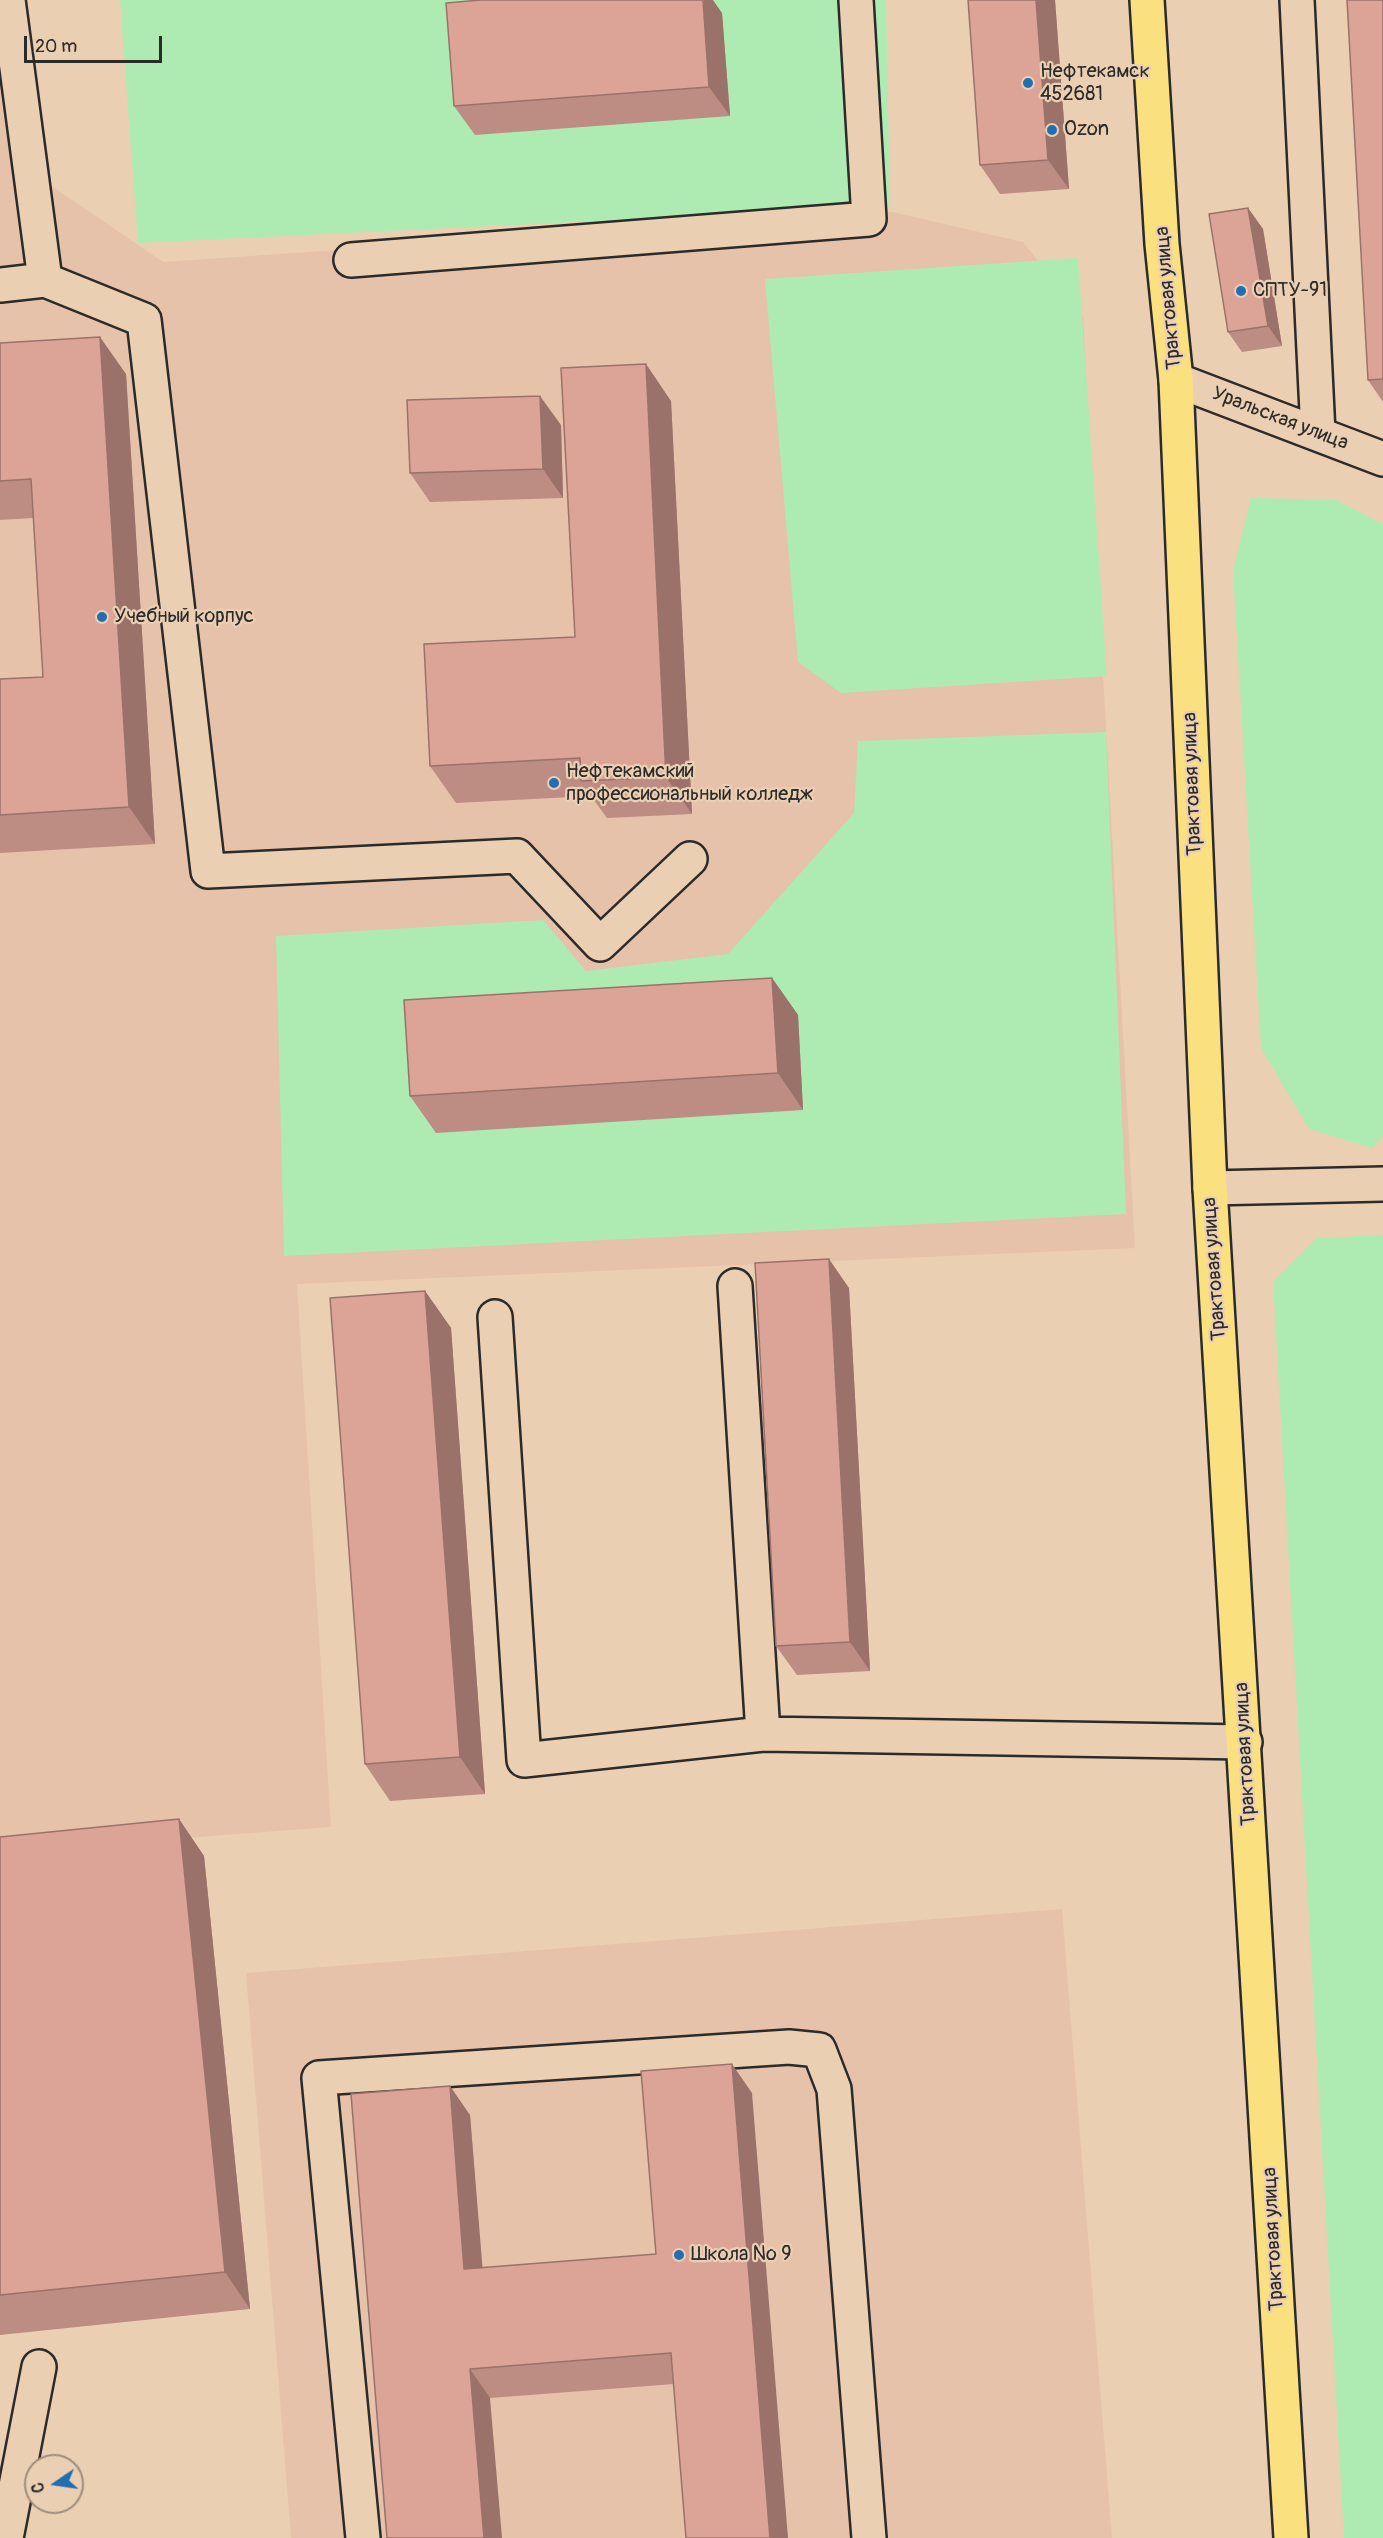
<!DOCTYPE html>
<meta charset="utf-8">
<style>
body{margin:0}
#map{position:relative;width:1383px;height:2538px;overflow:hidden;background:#ebcfb2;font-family:Pangolin,sans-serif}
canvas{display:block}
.north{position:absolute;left:24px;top:2454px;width:60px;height:60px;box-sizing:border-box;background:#ebcfb2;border:2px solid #9e8d7c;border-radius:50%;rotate:257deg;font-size:16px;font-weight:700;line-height:24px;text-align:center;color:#2b2b2b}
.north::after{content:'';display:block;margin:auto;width:21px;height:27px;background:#1f6fb2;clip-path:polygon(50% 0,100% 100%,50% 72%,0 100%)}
.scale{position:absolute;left:24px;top:36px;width:138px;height:27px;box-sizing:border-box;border:3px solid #2b2b2b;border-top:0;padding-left:8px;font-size:18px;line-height:21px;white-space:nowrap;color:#2b2b2b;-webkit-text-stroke:4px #ebcfb2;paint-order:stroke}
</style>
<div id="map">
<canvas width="1383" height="2538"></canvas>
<div class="north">С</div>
<div class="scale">20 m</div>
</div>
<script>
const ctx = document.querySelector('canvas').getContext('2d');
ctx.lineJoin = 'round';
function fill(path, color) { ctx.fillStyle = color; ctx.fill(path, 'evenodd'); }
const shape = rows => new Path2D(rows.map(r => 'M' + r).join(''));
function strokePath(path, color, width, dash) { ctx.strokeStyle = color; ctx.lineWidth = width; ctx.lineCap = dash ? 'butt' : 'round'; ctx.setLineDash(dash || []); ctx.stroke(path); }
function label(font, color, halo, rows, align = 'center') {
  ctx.font = font + ' Pangolin,sans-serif'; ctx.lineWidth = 4.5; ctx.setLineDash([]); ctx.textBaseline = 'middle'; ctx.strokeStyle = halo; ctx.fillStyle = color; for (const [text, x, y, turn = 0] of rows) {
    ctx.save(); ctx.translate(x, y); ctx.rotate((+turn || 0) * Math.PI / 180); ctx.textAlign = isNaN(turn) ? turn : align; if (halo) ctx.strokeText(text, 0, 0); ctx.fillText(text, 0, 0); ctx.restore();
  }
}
const built = shape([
 [0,0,40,178,163,262,892,212,1023,242,1083,317,1135,1248,297,1284,331,1827,0,1852],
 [1062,1909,1112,2538,291,2538,246,1973]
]);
const green = shape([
 [120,0,886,0,890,207,138,243],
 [1078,258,1107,676,841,693,798,662,765,279],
 [1251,498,1336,500,1383,524,1383,1136,1372,1148,1309,1129,1261,1048,1233,571],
 [1106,732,1126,1214,284,1256,276,936,543,920,586,971,728,954,854,813,858,741],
 [1383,1235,1383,2538,1344,2538,1273,1282,1317,1238]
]);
const minor = shape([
 [8,0,45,280,144,320,208,871,517,856,600,944,690,859],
 [1297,0,1318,433],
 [351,260,869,219,856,0],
 [0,285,45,280],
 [1176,380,1383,459],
 [1210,1188,1383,1184],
 [735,1286,763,1734],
 [495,1317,524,1760,763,1734,1245,1742],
 [6,2538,39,2367],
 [363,2538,319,2078,789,2047,819,2050,834,2089,869,2538]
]);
const major = shape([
 [1147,0,1162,244,1176,380,1210,1188,1291,2538]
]);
const wall = shape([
 [968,0,1055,0,1069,189,1000,194,980,165],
 [1383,0,1383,402,1368,380],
 [722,13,730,116,475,135,454,106],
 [1248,208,1263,229,1282,346,1242,352,1228,332],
 [0,343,126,374,155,844,0,853,0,679,43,677,33,518,0,520],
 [671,401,692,814,607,818,591,796,456,803,430,766,575,637],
 [561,425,563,498,430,502,410,473],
 [772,978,798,1015,803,1110,436,1133,410,1096],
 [849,1288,870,1671,797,1675,776,1646],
 [425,1291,451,1328,485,1794,390,1801,365,1764],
 [179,1819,204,1856,250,2309,0,2335,0,1837],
 [752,2093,674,2384,490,2398,387,2538,470,2115,482,2268,656,2254]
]);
const shadedWall = shape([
 [703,0,713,0,722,13,730,116,709,87],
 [1036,0,1055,0,1069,189,1048,160],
 [1248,208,1263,229,1282,346,1268,326],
 [100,337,126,374,155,844,129,807],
 [646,364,671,401,692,814,666,777],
 [540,396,561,425,563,498,543,469],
 [772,978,798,1015,803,1110,778,1073],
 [829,1259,849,1288,870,1671,850,1642],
 [425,1291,451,1328,485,1794,460,1757],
 [179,1819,204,1856,250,2309,225,2272],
 [732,2064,752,2093,788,2538,770,2538],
 [450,2086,470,2115,485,2298,464,2269],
 [470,2369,490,2398,502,2538,484,2538]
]);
const building = shape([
 [480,0,703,0,709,87,454,106,446,3,480,0],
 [968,0,1036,0,1048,160,980,165,968,0],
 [1347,0,1383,0,1383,379,1368,380,1347,0],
 [1248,208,1268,326,1228,332,1209,214,1248,208],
 [100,337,129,807,0,815,0,679,43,677,31,479,0,481,0,343,100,337],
 [646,364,666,777,581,781,580,758,430,766,424,644,575,637,561,368,646,364],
 [540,396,543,469,410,473,407,400,540,396],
 [772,978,778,1073,410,1096,404,1000,772,978],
 [829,1259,850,1642,776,1646,755,1263,829,1259],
 [425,1291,460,1757,365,1764,330,1298,425,1291],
 [179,1819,225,2272,0,2295,0,1837,179,1819],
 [732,2064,770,2538,686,2538,671,2353,470,2369,484,2538,387,2538,351,2094,450,2086,464,2269,656,2254,641,2071,732,2064]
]);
const markers = [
 [1028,83,6,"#1f6fb2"],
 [1052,130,6,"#1f6fb2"],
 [1241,291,6,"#1f6fb2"],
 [102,617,6,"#1f6fb2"],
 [554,783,6,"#1f6fb2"],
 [679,2255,6,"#1f6fb2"]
];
const poiNames = [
 ["Нефтекамск",1040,72],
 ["452681",1040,95],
 ["Ozon",1064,130],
 ["СПТУ-91",1253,291],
 ["Учебный корпус",114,617],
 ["Нефтекамский",566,772],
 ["профессиональный колледж",566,795],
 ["Школа № 9",691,2255]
];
const streetNames = [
 ["Трактовая улица",1169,298,-95],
 ["Уральская улица",1280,419,21],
 ["Трактовая улица",1193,784,-92],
 ["Трактовая улица",1215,1269,-94],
 ["Трактовая улица",1246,1754,-93],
 ["Трактовая улица",1274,2239,-93]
];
fill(built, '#e6c2aa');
fill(green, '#adebb2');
strokePath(minor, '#2b2b2b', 38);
strokePath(major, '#2b2b2b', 38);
strokePath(minor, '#ebcfb2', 33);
strokePath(major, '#fbe080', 33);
fill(wall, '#bd8c82');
fill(shadedWall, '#9a726a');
fill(building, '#dca397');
strokePath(building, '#9a726a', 1.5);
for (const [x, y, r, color] of markers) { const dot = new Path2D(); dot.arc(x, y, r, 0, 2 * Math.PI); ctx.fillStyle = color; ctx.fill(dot); strokePath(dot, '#ebcfb2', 2); }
label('20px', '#2b2b2b', '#ebcfb2', poiNames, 'left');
label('20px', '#2b2b2b', '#ebcfb2', streetNames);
</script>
